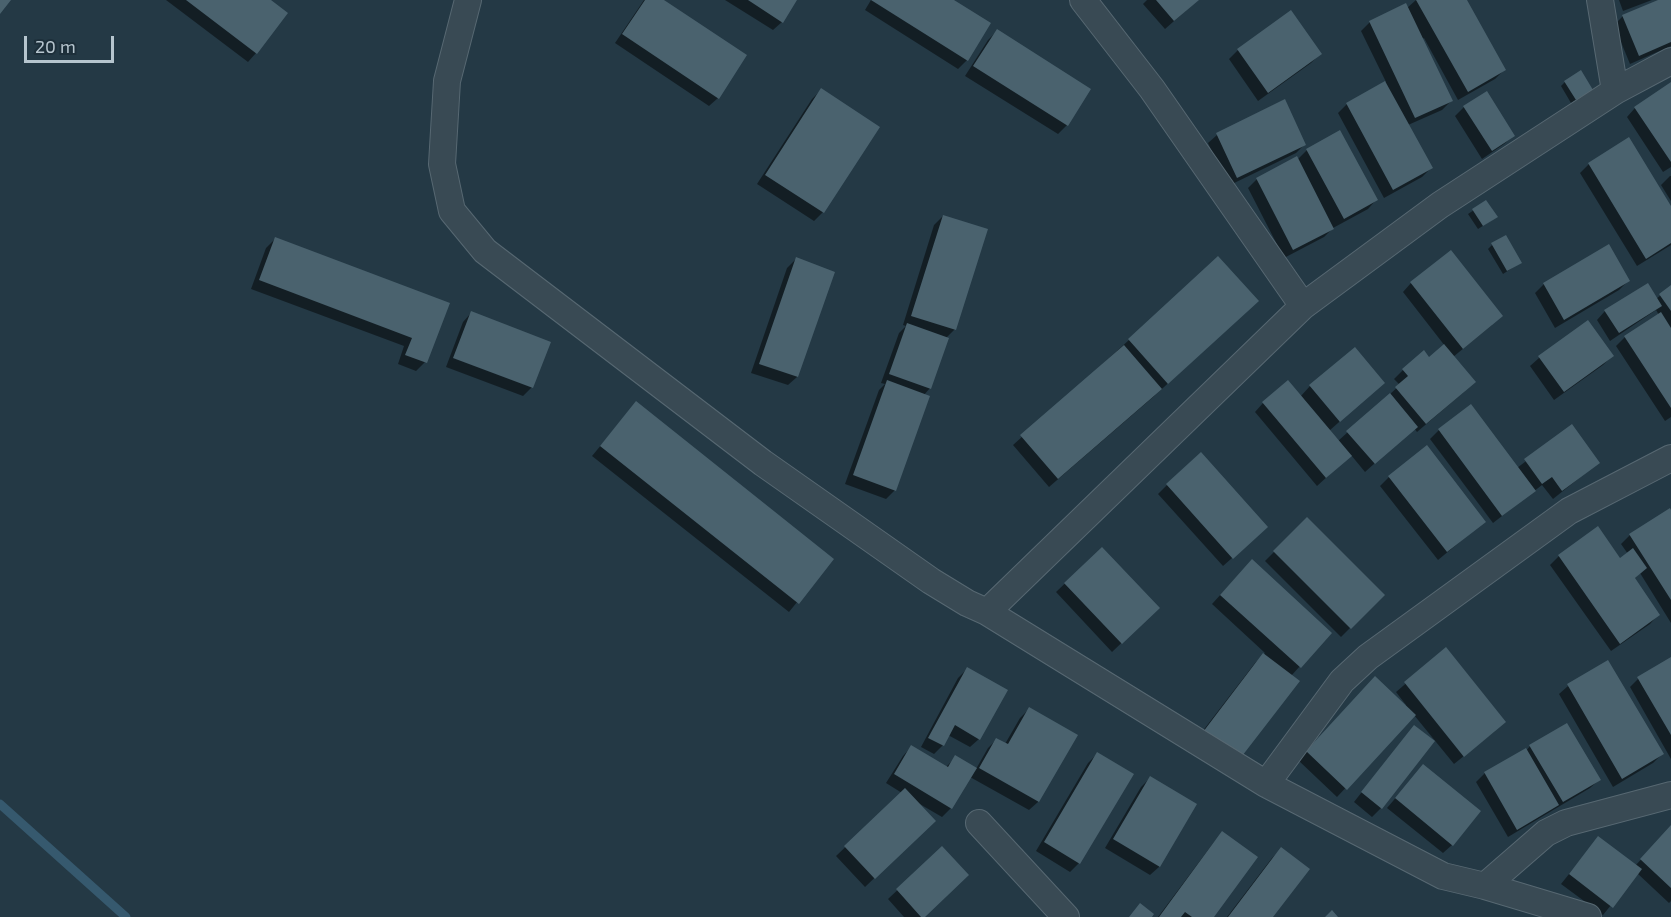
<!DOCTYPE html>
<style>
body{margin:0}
#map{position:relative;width:1671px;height:917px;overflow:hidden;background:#243945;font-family:"Exo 2",sans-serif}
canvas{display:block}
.scale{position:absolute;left:24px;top:36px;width:90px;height:27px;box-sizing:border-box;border:3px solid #b6c5ce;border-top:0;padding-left:8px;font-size:18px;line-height:21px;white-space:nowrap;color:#b6c5ce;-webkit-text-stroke:4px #1d2f3a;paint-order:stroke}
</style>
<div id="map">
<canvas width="1671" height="917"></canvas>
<div class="scale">20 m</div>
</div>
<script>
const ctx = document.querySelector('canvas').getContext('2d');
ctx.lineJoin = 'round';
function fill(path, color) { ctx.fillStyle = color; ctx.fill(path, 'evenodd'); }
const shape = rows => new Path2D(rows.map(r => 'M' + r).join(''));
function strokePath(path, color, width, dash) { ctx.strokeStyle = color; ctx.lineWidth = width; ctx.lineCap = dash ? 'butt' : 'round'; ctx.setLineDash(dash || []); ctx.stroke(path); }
const shadow = shape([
 [166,0,269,0,256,53,248,62],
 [644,0,661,0,718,98,709,106,615,43],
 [725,0,796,0,782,22,773,30],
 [871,0,951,0,967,60,958,69,865,10],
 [1147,0,1198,0,1165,29,1143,4],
 [1416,0,1466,0,1504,70,1495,79,1458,100,1424,38,1422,39,1451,101,1442,110,1408,125,1431,168,1422,177,1384,198,1338,113,1347,104,1386,82,1361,31,1370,22,1407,8],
 [1619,0,1652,0,1623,11],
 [1661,0,1671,0,1671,46,1630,64,1614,25,1623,16],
 [1290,12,1320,54,1311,63,1258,101,1229,59,1238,50],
 [997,31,1067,125,1058,134,965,76,988,40],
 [1565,82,1591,90,1571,103,1561,86],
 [1671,84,1671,167,1663,172,1627,117,1635,108],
 [821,90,823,212,814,221,757,184,812,99],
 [1464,107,1513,136,1504,144,1482,159,1455,116],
 [1340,132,1376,200,1368,209,1333,228,1324,237,1284,258,1248,188,1257,179,1297,160,1307,150],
 [1217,135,1305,144,1296,153,1228,186,1208,143],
 [1629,140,1671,209,1671,245,1637,266,1580,173,1589,164],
 [1670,176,1671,176,1671,201,1661,185],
 [1486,202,1492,220,1478,229,1468,214],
 [943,216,955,329,946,338,930,388,924,395,895,490,886,499,845,484,879,390,885,384,881,383,899,333,906,326,903,325,934,225],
 [275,239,448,303,425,362,416,371,398,364,404,346,251,289,266,248],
 [1492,245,1520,263,1503,274,1488,249],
 [796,259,797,377,788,385,751,373,787,268],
 [1628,281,1619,290,1555,328,1535,293,1544,284],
 [1411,283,1492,325,1453,357,1465,391,1417,432,1414,428,1365,472,1351,455,1317,486,1255,412,1263,403,1300,397,1310,386,1374,391,1329,431,1338,441,1400,385,1394,379,1403,370,1429,359,1445,346,1403,292],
 [1671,287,1671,417,1665,421,1616,346,1625,337,1659,315,1656,310,1610,341,1597,320,1605,311,1656,299],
 [1248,310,1152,398,1049,487,1013,445,1129,340],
 [471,313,532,387,523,396,446,367,463,322],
 [1588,322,1612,356,1603,365,1554,400,1530,366,1539,358],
 [636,403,832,559,789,612,592,456],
 [1572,426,1598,463,1553,499,1542,485,1493,523,1430,439,1439,430,1517,468],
 [1389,477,1484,522,1438,560,1380,486],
 [1167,485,1257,536,1223,566,1158,494],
 [1671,512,1671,623,1640,573,1634,579,1658,615,1650,624,1611,651,1550,565,1559,556,1619,560,1628,554,1621,544,1630,535],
 [1307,519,1383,595,1341,637,1265,561],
 [1101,549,1158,608,1112,652,1056,592],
 [1243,570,1330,633,1291,676,1195,741,1255,663,1265,653,1212,604],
 [1446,649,1495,731,1454,764,1414,715,1337,797,1298,760,1367,687,1405,706,1406,705,1396,692],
 [1671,659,1671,759,1630,687,1638,679],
 [967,669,979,739,970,747,948,735,943,745,934,754,921,747,958,678],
 [1568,686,1662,754,1653,763,1613,787,1559,694],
 [1029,709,1076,736,1038,802,1029,810,970,777,951,808,942,817,918,803,934,821,865,887,836,856,902,793,886,783,903,756,911,747,946,767,956,757,976,769,988,748,997,739,1005,744,1020,718],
 [1406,736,1381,808,1372,817,1354,802],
 [1530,746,1599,780,1590,788,1508,837,1476,782,1485,773,1526,751],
 [1097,754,1079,863,1070,872,1036,851,1088,763],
 [1423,766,1452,845,1443,853,1387,808],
 [1150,778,1195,804,1159,867,1150,875,1105,848,1141,787],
 [1671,827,1671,901,1669,903,1637,873,1603,915,1561,884,1598,838,1635,866],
 [1222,833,1212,917,1158,917,1214,842],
 [942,848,923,917,904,917,888,899],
 [1281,849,1271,917,1227,917,1272,858]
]);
const stream = shape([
 [0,804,126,917]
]);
const building = shape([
 [0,0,11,0,0,14],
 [186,0,271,0,288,13,257,54],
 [645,0,664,0,747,55,719,99,622,34],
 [748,0,797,0,783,23],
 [871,0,954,0,991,23,968,61],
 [1156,0,1199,0,1174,21],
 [1416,0,1467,0,1506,70,1468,92],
 [1658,0,1671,0,1671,42,1639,56,1622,15],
 [1406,3,1453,101,1415,118,1369,21],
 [1291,10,1322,54,1268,93,1237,49],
 [997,29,1091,89,1068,126,973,66],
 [1581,70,1593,90,1576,100,1564,81],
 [1385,81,1433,168,1393,190,1346,103],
 [1671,82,1671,162,1634,107],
 [821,88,880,127,824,213,765,175],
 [1487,91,1515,136,1492,151,1463,106],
 [1285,99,1306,145,1237,178,1216,133],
 [1340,130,1378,200,1344,219,1306,149],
 [1629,137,1671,206,1671,243,1646,259,1588,163],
 [1297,156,1334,229,1293,250,1256,178],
 [1486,200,1498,217,1483,226,1472,209],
 [943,215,988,229,956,330,911,316],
 [1506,235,1522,263,1507,271,1491,243],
 [275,237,450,303,427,363,405,355,412,338,259,280],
 [1609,244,1630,281,1564,320,1543,283],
 [1451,250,1503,316,1463,349,1410,282],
 [1218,256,1259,301,1168,384,1128,339],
 [796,257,835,272,798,377,759,364],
 [1648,283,1662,306,1619,333,1604,310],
 [1671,285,1671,311,1659,294],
 [471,311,551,342,533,388,453,358],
 [1661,312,1671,328,1671,408,1624,336],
 [1588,320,1614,356,1564,392,1538,356],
 [907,323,949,338,931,389,889,374],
 [1444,344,1476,382,1426,424,1395,387,1408,376,1402,369,1424,350,1429,357],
 [1124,345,1162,389,1058,479,1020,435],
 [1355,347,1385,383,1340,422,1309,385],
 [887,380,930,396,896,491,853,475],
 [1288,380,1352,456,1326,478,1262,402],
 [1390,393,1418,427,1375,464,1346,431],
 [636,401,834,559,799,604,600,446],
 [1471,404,1536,491,1502,516,1438,429],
 [1572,424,1600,463,1562,491,1552,477,1542,484,1524,459],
 [1427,445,1486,522,1447,552,1388,476],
 [1201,452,1268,527,1233,559,1166,484],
 [1670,508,1671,510,1671,600,1629,534],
 [1307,517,1385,595,1351,629,1273,551],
 [1598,526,1620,558,1633,548,1647,568,1635,578,1660,615,1620,644,1558,555],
 [1102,547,1160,608,1122,644,1064,583],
 [1252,559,1332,633,1301,668,1220,595],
 [1446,647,1506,722,1464,757,1404,682],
 [1263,653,1300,681,1239,760,1203,732],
 [1671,657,1671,735,1637,677],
 [1608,660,1664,754,1622,779,1567,684],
 [967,667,1008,690,980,740,955,725,944,746,928,738],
 [1375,676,1416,715,1347,790,1306,751],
 [1029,707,1078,735,1039,802,979,768,996,738,1008,744],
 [1567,723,1601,780,1563,802,1529,745],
 [1414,725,1435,741,1382,809,1361,792],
 [911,745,948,767,955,755,977,768,952,809,894,774],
 [1526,748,1559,805,1517,830,1484,772],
 [1097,752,1134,774,1080,864,1044,842],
 [1423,764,1481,811,1453,846,1395,798],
 [1150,776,1197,804,1160,867,1113,839],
 [905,788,936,821,875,879,844,846],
 [1671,825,1671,888,1640,859],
 [1222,831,1258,857,1214,917,1192,917,1185,912,1181,917,1159,917],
 [1598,836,1642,869,1613,908,1569,874],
 [942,846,969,875,925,917,921,917,896,889],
 [1281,847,1310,869,1273,917,1228,917],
 [1140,903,1154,914,1152,917,1129,917],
 [1332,910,1338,917,1325,917]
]);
const minor = shape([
 [468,0,447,81,442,164,452,211,485,251,763,463,931,581,967,603,987,612,1266,784,1443,876,1485,886,1588,917],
 [1083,0,1152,89,1303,306],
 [1600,0,1615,91],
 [987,612,1303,306,1440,205,1615,91,1671,61],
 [1266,784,1342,681,1368,657,1569,511,1671,458],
 [979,823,1066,917],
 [1485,886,1546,833,1566,823,1671,795]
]);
fill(shadow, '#0007');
strokePath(stream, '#36596e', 9);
fill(building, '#4a626e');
strokePath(minor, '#576872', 28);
strokePath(minor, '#394a54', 26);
</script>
